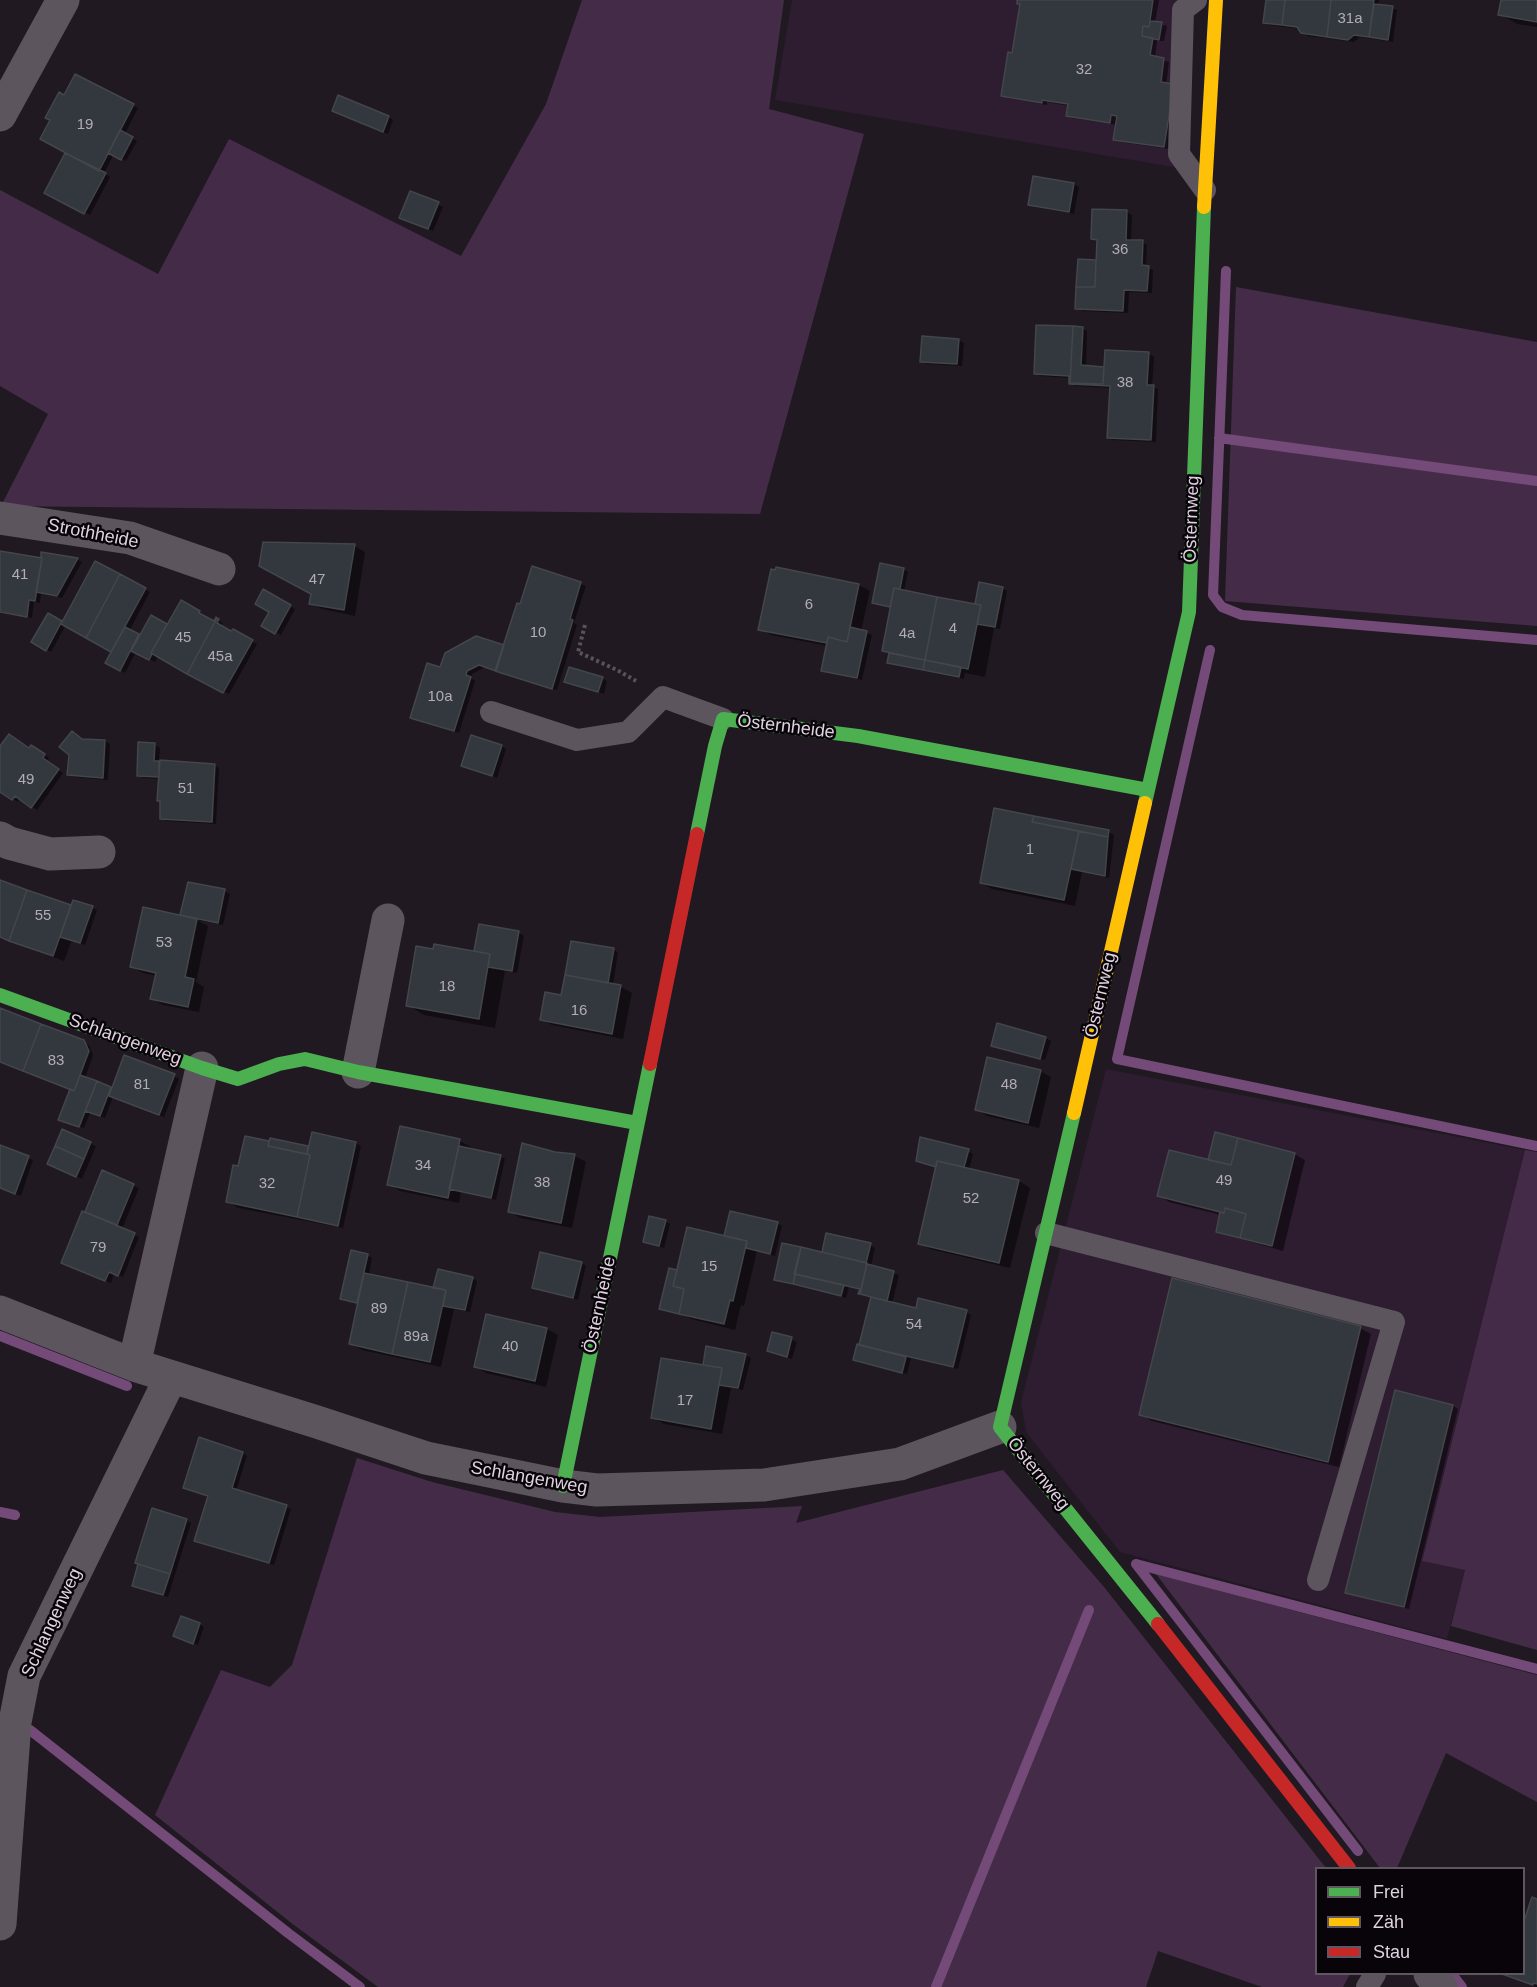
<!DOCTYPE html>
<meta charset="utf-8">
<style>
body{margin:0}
#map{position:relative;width:1537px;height:1987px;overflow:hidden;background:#211922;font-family:Arial,sans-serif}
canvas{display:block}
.legend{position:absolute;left:1315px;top:1867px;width:210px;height:108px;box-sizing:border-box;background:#09040a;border:2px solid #5e575f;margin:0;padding:8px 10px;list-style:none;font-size:18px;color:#ded3df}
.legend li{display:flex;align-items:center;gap:12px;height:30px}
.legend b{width:30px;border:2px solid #5e575f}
</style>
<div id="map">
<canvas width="1537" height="1987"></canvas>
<ul class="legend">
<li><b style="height:8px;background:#4caf50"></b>Frei</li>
<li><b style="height:8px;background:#ffc107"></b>Zäh</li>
<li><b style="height:8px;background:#c62828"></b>Stau</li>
</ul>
</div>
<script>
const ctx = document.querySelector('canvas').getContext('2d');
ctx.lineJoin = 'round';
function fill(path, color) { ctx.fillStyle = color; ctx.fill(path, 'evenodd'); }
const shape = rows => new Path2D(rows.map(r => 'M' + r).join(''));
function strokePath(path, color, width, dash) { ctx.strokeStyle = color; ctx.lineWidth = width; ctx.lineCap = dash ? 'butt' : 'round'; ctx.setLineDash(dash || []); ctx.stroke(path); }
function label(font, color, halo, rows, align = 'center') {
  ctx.font = font + ' Arial,sans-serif'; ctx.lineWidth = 5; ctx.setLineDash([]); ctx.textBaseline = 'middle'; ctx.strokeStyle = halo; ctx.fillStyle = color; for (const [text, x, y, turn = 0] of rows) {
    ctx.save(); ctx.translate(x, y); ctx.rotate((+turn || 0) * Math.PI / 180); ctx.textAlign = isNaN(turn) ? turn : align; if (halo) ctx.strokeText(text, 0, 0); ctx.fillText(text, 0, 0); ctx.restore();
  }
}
const built = shape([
 [792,0,1194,0,1186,169,775,100],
 [1106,1069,1525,1150,1422,1561,1465,1570,1447,1639,1120,1552,1026,1432,1021,1402]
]);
const green = shape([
 [582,0,784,0,769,109,864,134,760,514,1,506,48,414,0,386,0,190,158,274,229,139,461,256,546,104],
 [1236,287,1537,342,1537,626,1225,601],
 [1525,1150,1537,1152,1537,1650,1451,1626,1465,1570,1422,1561],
 [357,1458,432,1482,555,1512,600,1517,802,1506,796,1523,1003,1470,1104,1587,1326,1868,1316,1868,1316,1974,1350,1974,1343,1987,1262,1987,1158,1951,1146,1987,378,1987,294,1925,155,1815,221,1670,270,1687,292,1665],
 [1156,1574,1537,1675,1537,1802,1446,1753,1397,1868,1380,1868]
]);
const shadow = shape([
 [1019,0,1159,0,1155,23,1167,26,1164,41,1157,41,1155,58,1169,62,1166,85,1179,89,1169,149,1120,142,1115,139,1117,125,1072,118,1067,115,1069,106,1047,102,1047,105,1008,98,1003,95,1013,54,1021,5,1018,3],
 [1267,0,1379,0,1378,6,1392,8,1397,10,1393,42,1360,37,1354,42,1308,36,1300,29,1269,25,1264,22],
 [1503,0,1537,0,1537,27,1517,24,1500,14],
 [76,76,138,108,125,134,137,141,126,161,114,154,104,173,110,177,90,215,46,192,67,153,64,97],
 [338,114,389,117,393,120,388,134],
 [1074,184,1079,187,1074,214,1035,207,1030,205],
 [411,193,443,207,433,231,406,220],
 [1127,212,1132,215,1131,242,1142,242,1147,245,1146,267,1153,270,1152,293,1129,292,1128,313,1082,311,1077,308,1080,261,1098,262,1097,242,1092,239],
 [1082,328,1087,331,1086,367,1105,368,1149,354,1154,357,1152,387,1158,389,1156,442,1113,440,1108,438,1111,388,1075,386,1070,383,1070,378,1040,376,1035,373],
 [959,340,964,343,962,366,926,364,921,361],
 [354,546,365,552,355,616,322,609,311,603],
 [0,553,42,559,77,559,82,562,62,598,41,594,40,603,34,602,32,618,0,613],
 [96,563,150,592,129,631,140,636,151,617,168,626,181,602,205,615,203,617,214,623,216,619,223,623,221,627,232,633,234,631,257,644,229,694,158,656,155,662,136,652,125,673,107,662,113,651,66,625,51,652,33,642,48,615,62,623],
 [533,568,586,586,574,623,577,625,557,690,485,667,472,674,471,678,475,681,459,733,416,720,441,669,505,647,521,606],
 [903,569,908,572,904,591,976,605,1002,588,1007,591,1000,629,994,628,985,677,965,673,964,679,893,665,888,663,890,654,883,651,892,608,874,602],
 [859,585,870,591,861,631,872,635,862,680,827,673,822,671,828,646,771,635,760,629],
 [264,591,295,609,281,635,263,625,271,611],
 [602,678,607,681,604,694,566,681],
 [83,740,105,741,110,744,108,780,74,777,69,774,70,754],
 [140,744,155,745,160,748,159,763,214,765,219,768,216,824,166,821,161,818,162,802,159,800,160,779,143,778,138,775],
 [501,746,506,749,497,778,463,766],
 [32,747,49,758,47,762,63,773,37,810,20,798,18,802,0,790,0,749,30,750],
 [995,810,1109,832,1114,835,1109,878,1082,872,1075,906,992,889,981,883],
 [0,882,72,908,92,908,97,910,85,945,72,940,64,961,0,938],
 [189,883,225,891,230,894,223,925,197,920,208,926,196,982,204,987,199,1012,163,1005,152,999,157,976,143,973,132,967,181,917],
 [519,933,524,936,517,973,505,971,495,1028,424,1015,407,1005,435,951,481,954,475,950],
 [613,950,618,952,613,985,621,987,632,993,623,1039,552,1025,541,1019],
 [0,1010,89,1045,93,1055,85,1078,113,1090,174,1076,179,1079,164,1117,113,1097,105,1118,90,1113,84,1128,65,1122,71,1090,0,1062],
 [1046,1038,1051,1041,1045,1060,998,1048],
 [1040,1071,1051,1077,1039,1128,987,1116,976,1109],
 [63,1131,96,1146,82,1179,54,1166],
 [313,1134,356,1143,361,1146,343,1228,238,1208,227,1201,239,1168,268,1142,270,1144,271,1140,309,1147],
 [460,1141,471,1147,470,1150,500,1156,505,1159,496,1200,461,1192,459,1203,400,1191,389,1184],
 [0,1147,33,1160,21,1196,0,1188],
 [968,1151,973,1154,969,1170,1019,1181,1030,1188,1010,1268,930,1249,919,1243,937,1168,917,1161],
 [555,1154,575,1156,586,1162,572,1228,520,1218,509,1211],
 [1294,1154,1305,1160,1283,1251,1223,1234,1218,1231,1221,1215,1169,1202,1159,1195,1215,1163],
 [103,1172,139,1188,122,1229,139,1237,123,1277,114,1274,111,1283,68,1265],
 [665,1221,670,1224,664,1248,644,1242],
 [777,1223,782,1226,775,1256,757,1251,744,1306,741,1305,735,1330,691,1319,683,1315,665,1311,660,1308,678,1272,731,1239],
 [827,1235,870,1245,875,1248,871,1266,899,1275,892,1304,917,1310,966,1312,971,1315,958,1369,911,1358,907,1374,860,1363,855,1360,861,1345,872,1298,860,1293,861,1290,849,1287,846,1298,780,1282,775,1279,823,1254],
 [367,1255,372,1258,369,1275,435,1289,472,1279,477,1281,470,1312,454,1309,441,1367,362,1350,351,1344,359,1304,342,1299],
 [581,1263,586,1266,578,1300,538,1290,533,1288],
 [487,1316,547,1329,558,1335,546,1387,486,1373,475,1366],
 [1360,1328,1371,1334,1339,1467,1152,1421,1141,1414],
 [773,1334,797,1342,792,1359,769,1351],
 [746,1355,751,1358,743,1390,731,1388,722,1434,664,1424,653,1417,704,1366],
 [1453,1406,1458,1409,1409,1609,1352,1595,1347,1592],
 [242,1453,247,1456,236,1491,291,1509,274,1565,201,1543,210,1497,184,1488],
 [187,1520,191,1523,168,1597,133,1586,140,1564],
 [199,1624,204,1627,198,1645,180,1638],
 [1533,1899,1537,1901,1537,1987,1504,1974,1524,1974,1524,1924]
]);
const stream = shape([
 [1226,271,1213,595,1222,607,1242,615,1537,640],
 [1219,438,1537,481],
 [1210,650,1117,1059,1537,1146],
 [0,1336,127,1386],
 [0,1512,15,1515],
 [1136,1564,1537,1669],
 [1136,1564,1358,1851],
 [30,1730,288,1933,360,1987],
 [1452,1974,1462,1987],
 [936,1987,1089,1610]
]);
const building = shape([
 [1017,0,1153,0,1149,27,1143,26,1142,36,1153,38,1150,55,1164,58,1161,82,1174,84,1164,147,1113,140,1117,116,1111,115,1110,123,1066,116,1068,104,1042,100,1042,103,1001,96,1008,52,1012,53,1020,4,1017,4,1017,0],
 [1266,0,1285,0,1282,25,1263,23,1266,0],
 [1285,0,1331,0,1327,37,1301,33,1297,27,1282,25,1285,0],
 [1331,0,1374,0,1369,37,1354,35,1348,40,1327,37,1331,0],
 [1501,0,1537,0,1537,22,1498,15,1501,0],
 [1374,4,1393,6,1388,40,1369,37,1374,4],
 [1150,21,1162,22,1159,40,1142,36,1143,26,1149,27,1150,21],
 [75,74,134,104,99,171,40,139,50,120,45,118,59,92,64,95,75,74],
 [338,95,389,116,383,132,332,111,338,95],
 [120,130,133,137,121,160,108,153,120,130],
 [65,153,106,173,84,214,44,193,65,153],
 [1033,176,1074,183,1069,212,1028,205,1033,176],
 [410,191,439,202,428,229,399,218,410,191],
 [1092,209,1127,210,1126,240,1143,240,1142,265,1149,266,1147,291,1124,290,1123,311,1075,309,1076,287,1095,287,1097,240,1091,239,1092,209],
 [1078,259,1096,260,1095,287,1076,287,1078,259],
 [1036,325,1073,326,1070,383,1103,384,1105,350,1149,352,1147,385,1154,385,1151,440,1107,438,1110,386,1069,384,1069,376,1034,374,1036,325],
 [1073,326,1083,327,1081,365,1104,367,1103,384,1070,383,1073,326],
 [922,336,959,339,957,364,920,362,922,336],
 [263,542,355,544,344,610,309,604,311,594,259,566,263,542],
 [0,551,42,558,35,601,29,600,27,617,0,612,0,551],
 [41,552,78,558,57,596,36,592,42,558,41,557,41,552],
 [95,561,120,574,86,638,61,624,95,561],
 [880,563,904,568,900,589,894,588,890,607,872,603,880,563],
 [532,566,581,582,570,619,573,620,552,689,495,671,517,603,520,604,532,566],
 [776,567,859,584,847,642,828,637,827,643,758,630,771,569,775,570,776,567],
 [120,574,146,588,111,652,86,638,120,574],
 [979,582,1003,587,995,627,977,624,981,605,975,604,979,582],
 [894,588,937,597,925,660,882,651,894,588],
 [263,589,291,605,275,634,261,626,269,612,255,604,263,589],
 [937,597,981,605,968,669,925,660,937,597],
 [181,600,200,611,199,613,214,621,216,617,217,618,187,674,151,653,181,600],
 [48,613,62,621,46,651,31,642,48,613],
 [151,615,167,624,151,653,152,654,149,660,131,651,151,615],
 [217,618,219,619,217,623,231,631,233,629,253,640,223,693,187,674,217,618],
 [125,627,139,634,120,671,105,663,125,627],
 [850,627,867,631,857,678,821,671,828,637,847,642,850,627],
 [476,636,504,645,496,671,479,665,467,671,466,675,471,677,454,731,410,718,427,663,440,667,445,653,476,636],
 [889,653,925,660,923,670,887,663,889,653],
 [925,660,961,667,959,677,923,670,925,660],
 [569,667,603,677,598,692,564,682,569,667],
 [72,731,82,739,105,740,103,778,67,775,69,755,59,747,72,731],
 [9,734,29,748,31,745,45,754,43,758,59,769,31,808,15,796,12,800,0,792,0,746,9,734],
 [471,735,502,745,492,776,461,766,471,735],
 [138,742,155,743,154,761,159,761,159,777,137,776,138,742],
 [160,760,215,764,212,822,160,819,160,801,157,801,160,760],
 [994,808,1034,816,1032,822,1079,831,1064,900,980,883,994,808],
 [1034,816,1109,830,1108,837,1032,822,1034,816],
 [1079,831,1108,837,1105,876,1071,869,1079,831],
 [0,880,27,890,9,941,0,937,0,880],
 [188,882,225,889,218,923,180,915,188,882],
 [27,890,71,905,53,956,9,941,27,890],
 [73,900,93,906,80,943,60,937,73,900],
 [143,907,197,919,185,977,194,979,188,1007,150,999,156,973,130,967,143,907],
 [479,924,519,931,512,971,488,967,490,954,474,951,479,924],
 [571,941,614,948,608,983,565,975,571,941],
 [434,944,490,954,479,1019,406,1006,416,946,433,949,434,944],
 [565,975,621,985,612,1034,540,1020,545,992,561,995,565,975],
 [0,1008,41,1024,23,1071,0,1062,0,1008],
 [997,1023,1046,1037,1040,1059,991,1046,997,1023],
 [41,1024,84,1040,89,1051,74,1091,23,1071,41,1024],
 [124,1055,175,1074,159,1115,109,1096,124,1055],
 [987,1057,1041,1070,1028,1123,975,1110,987,1057],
 [80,1075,97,1081,79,1127,58,1120,70,1089,74,1091,80,1075],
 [97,1081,111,1087,100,1116,85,1111,97,1081],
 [400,1126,460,1139,448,1198,387,1185,400,1126],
 [62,1129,91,1142,84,1159,55,1146,62,1129],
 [312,1132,356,1142,338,1226,297,1217,310,1155,307,1154,312,1132],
 [1215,1132,1238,1138,1231,1165,1208,1160,1215,1132],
 [245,1136,269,1141,268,1146,310,1155,297,1217,226,1202,233,1165,238,1166,245,1136],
 [920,1137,969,1149,964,1167,937,1161,936,1167,916,1161,920,1137],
 [270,1138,308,1146,307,1154,268,1146,270,1138],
 [1238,1138,1295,1153,1272,1246,1240,1238,1246,1214,1225,1208,1224,1213,1157,1196,1169,1150,1231,1165,1238,1138],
 [522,1143,555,1152,575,1154,561,1223,508,1212,522,1143],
 [0,1145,29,1156,15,1194,0,1188,0,1145],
 [55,1146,84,1159,76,1177,47,1164,55,1146],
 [459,1146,501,1155,491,1198,449,1189,459,1146],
 [937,1161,1019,1180,999,1263,918,1244,937,1161],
 [102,1170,134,1184,117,1225,85,1212,102,1170],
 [1225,1208,1246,1214,1240,1238,1216,1232,1220,1212,1224,1213,1225,1208],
 [82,1211,135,1233,118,1276,109,1272,105,1281,61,1263,82,1211],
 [730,1211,778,1222,770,1254,746,1248,747,1241,724,1236,730,1211],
 [649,1216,666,1220,659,1246,643,1242,649,1216],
 [687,1227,747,1241,733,1301,730,1300,724,1324,679,1314,684,1289,673,1286,687,1227],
 [826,1233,871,1243,866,1263,822,1252,826,1233],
 [782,1243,801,1247,793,1284,774,1280,782,1243],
 [801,1247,867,1263,860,1294,858,1294,860,1289,794,1274,801,1247],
 [351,1250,368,1254,357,1303,340,1299,351,1250],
 [540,1252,582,1262,573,1298,532,1288,540,1252],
 [867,1264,894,1271,887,1301,860,1294,867,1264],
 [669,1268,677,1270,673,1286,684,1289,679,1314,659,1309,669,1268],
 [438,1269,473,1277,465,1310,443,1306,446,1290,433,1288,438,1269],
 [364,1273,408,1282,392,1354,349,1344,364,1273],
 [795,1274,844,1285,841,1296,793,1284,795,1274],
 [1172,1278,1361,1326,1328,1462,1139,1415,1172,1278],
 [408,1282,446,1290,430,1362,392,1354,408,1282],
 [871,1297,916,1308,918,1298,967,1310,953,1367,859,1345,871,1297],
 [486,1314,547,1328,535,1381,474,1367,486,1314],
 [772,1332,792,1337,787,1357,767,1351,772,1332],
 [857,1344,906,1357,902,1373,853,1360,857,1344],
 [706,1346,746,1354,738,1388,719,1385,722,1368,703,1365,706,1346],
 [661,1358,722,1368,711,1429,651,1418,661,1358],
 [1395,1390,1453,1405,1404,1607,1345,1593,1395,1390],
 [199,1437,243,1452,232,1488,287,1505,269,1563,194,1541,208,1496,183,1488,199,1437],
 [152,1508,187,1519,170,1574,135,1563,152,1508],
 [138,1564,170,1574,163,1595,132,1586,138,1564],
 [181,1616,200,1623,193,1644,173,1636,181,1616],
 [1532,1897,1537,1899,1537,1984,1533,1983,1533,1985,1502,1974,1524,1974,1524,1921,1532,1897]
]);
const path = shape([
 [585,625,578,652,617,670,636,681]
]);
const lane = shape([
 [1196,0,1183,10,1179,154,1205,190],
 [491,712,577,740,628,732,663,697,723,719],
 [1046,1233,1394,1322,1318,1580],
 [1367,1987,1375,1974]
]);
const street = shape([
 [0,115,63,0],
 [0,518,130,538,219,569],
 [0,838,9,843,50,854,99,852],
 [358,1072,388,920],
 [0,1312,134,1365,317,1422,426,1458,563,1486,597,1490,764,1485,900,1464,1000,1427],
 [134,1365,202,1068],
 [0,1924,15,1722,24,1676,171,1377],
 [1430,1974,1441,1987]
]);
const fast = shape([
 [1145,803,1189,612,1204,207],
 [697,834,715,746,723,719,858,736,1148,790],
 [0,995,202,1068,238,1079,279,1064,305,1059,358,1072,637,1123],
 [1074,1113,1000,1427,1158,1624],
 [563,1486,650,1064]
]);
const slow = shape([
 [1204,207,1216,0],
 [1074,1113,1145,803]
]);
const jam = shape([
 [650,1064,697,834],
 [1158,1624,1349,1868]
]);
const numberNames = [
 ["31a",1350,19],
 ["32",1084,70],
 ["19",85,125],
 ["36",1120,250],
 ["38",1125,383],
 ["41",20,575],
 ["47",317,580],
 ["6",809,605],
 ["4",953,629],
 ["10",538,633],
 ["4a",907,634],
 ["45",183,638],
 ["45a",220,657],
 ["10a",440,697],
 ["49",26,780],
 ["51",186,789],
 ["1",1030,850],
 ["55",43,916],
 ["53",164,943],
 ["18",447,987],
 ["16",579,1011],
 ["83",56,1061],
 ["81",142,1085],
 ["48",1009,1085],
 ["34",423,1166],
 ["49",1224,1181],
 ["38",542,1183],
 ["32",267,1184],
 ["52",971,1199],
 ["79",98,1248],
 ["15",709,1267],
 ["89",379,1309],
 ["54",914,1325],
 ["89a",416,1337],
 ["40",510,1347],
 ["17",685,1401]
];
const streetNames = [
 ["Östernweg",1192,519,-88],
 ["Strothheide",93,534,11],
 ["Östernheide",786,727,7],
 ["Östernweg",1101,995,-77],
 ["Schlangenweg",125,1040,20],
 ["Östernheide",600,1305,-78],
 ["Östernweg",1038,1474,51],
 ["Schlangenweg",529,1478,10],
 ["Schlangenweg",52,1623,-65]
];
fill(built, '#2e1c30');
fill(green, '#442c48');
fill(shadow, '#0007');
strokePath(stream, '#744b78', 10);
fill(building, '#32383d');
strokePath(building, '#43464a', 1.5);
strokePath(path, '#585259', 4, [3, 3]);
strokePath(lane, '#5c555e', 22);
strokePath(street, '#5c555e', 33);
strokePath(fast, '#4caf50', 14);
strokePath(slow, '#ffc107', 14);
strokePath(jam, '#c62828', 14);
label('15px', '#b3acb6', null, numberNames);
label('18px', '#ded3df', '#09040a', streetNames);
</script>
